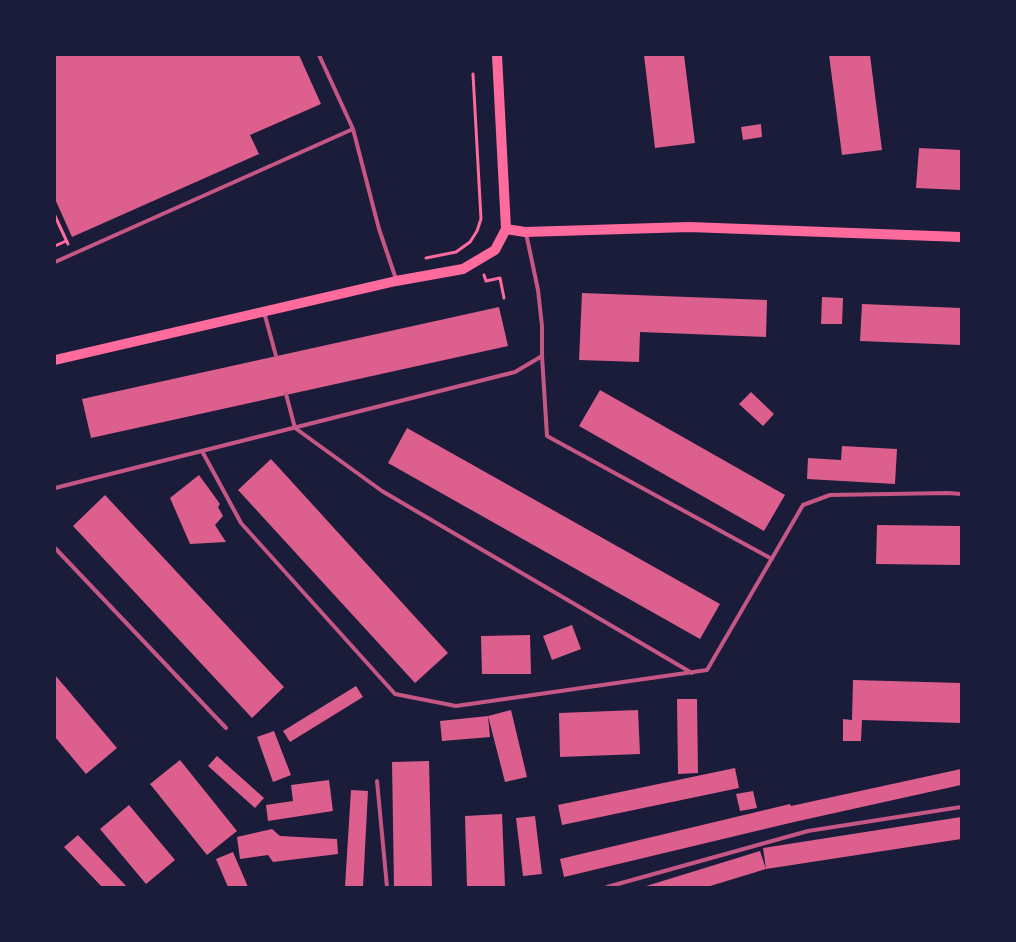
<!DOCTYPE html>
<style>
body{margin:0}
#map{position:relative;width:1016px;height:942px;overflow:hidden;background:#1b1b3a;font-family:"Sofia Sans Condensed",sans-serif}
canvas{display:block}
.frame{position:absolute;inset:0;border:56px solid #1b1b3a;pointer-events:none}
</style>
<div id="map">
<canvas width="1016" height="942"></canvas>
<div class="frame"></div>
</div>
<script>
const ctx = document.querySelector('canvas').getContext('2d');
ctx.lineJoin = 'round';
function fill(path, color) { ctx.fillStyle = color; ctx.fill(path, 'evenodd'); }
const shape = rows => new Path2D(rows.map(r => 'M' + r).join(''));
function strokePath(path, color, width, dash) { ctx.strokeStyle = color; ctx.lineWidth = width; ctx.lineCap = dash ? 'butt' : 'round'; ctx.setLineDash(dash || []); ctx.stroke(path); }
const building = shape([
 [55,55,299,55,321,104,250,135,259,154,72,237,55,199],
 [644,55,684,55,695,143,655,148],
 [829,55,870,55,882,150,842,155],
 [761,124,762,137,743,140,741,127],
 [919,148,961,150,961,190,916,188],
 [582,293,767,300,766,337,640,332,639,362,579,360],
 [822,297,843,298,842,324,821,324],
 [862,304,961,308,961,345,860,341],
 [499,307,508,346,91,438,82,399],
 [600,390,785,495,764,531,579,426],
 [751,392,774,414,763,426,739,404],
 [407,428,720,604,700,639,388,463],
 [842,446,897,449,895,484,807,479,808,458,841,460],
 [271,459,448,653,415,683,238,490],
 [199,475,220,504,218,507,223,516,215,525,226,542,190,544,170,498],
 [105,495,284,687,252,718,73,526],
 [877,525,961,526,961,565,876,564],
 [572,625,581,649,552,660,543,636],
 [530,635,531,674,482,674,481,636],
 [55,675,117,748,86,774,55,737],
 [853,680,961,683,961,723,862,720,861,741,843,741,843,719,852,720],
 [356,686,363,697,290,742,283,731],
 [677,699,697,699,698,773,678,774],
 [511,710,527,777,505,782,488,716],
 [638,710,640,754,560,757,559,713],
 [488,716,490,737,442,741,440,721],
 [274,731,291,775,273,782,257,737],
 [217,756,264,798,255,808,208,766],
 [180,760,237,831,207,855,150,784],
 [429,761,432,887,394,887,392,762],
 [735,768,739,788,562,825,558,805],
 [961,769,961,785,794,822,564,877,560,859,790,804,791,806],
 [329,780,333,811,268,821,266,805,293,801,291,785],
 [351,790,368,791,363,887,345,887],
 [753,791,757,808,740,811,736,794],
 [129,805,175,860,146,884,100,829],
 [502,814,505,887,467,887,465,816],
 [535,816,542,874,523,876,516,818],
 [961,817,961,839,766,869,763,848],
 [272,829,280,836,337,839,338,854,273,862,268,855,240,859,237,837],
 [78,835,127,887,102,887,64,847],
 [760,851,766,869,707,887,643,887],
 [233,852,248,887,228,887,216,859]
]);
const path = shape([
 [55,216,68,244],
 [55,246,66,241],
 [426,258,456,252,470,242,477,231,481,219,473,74],
 [484,275,486,281,500,278,504,298]
]);
const service = shape([
 [319,55,353,129,379,229,396,279],
 [55,262,353,129],
 [264,312,276,356],
 [542,356,547,436,772,559],
 [286,394,295,428,382,491,692,673],
 [202,451,241,523,395,694,456,706,707,670,803,505,830,495,948,493,961,494],
 [55,488,515,372,542,356,542,326,538,290,526,233],
 [55,548,226,728],
 [377,781,387,887],
 [607,887,808,831,961,807]
]);
const secondary = shape([
 [506,229,525,232,689,227,961,237],
 [55,360,396,281,463,269,495,250,506,229,497,55]
]);
fill(building, '#dd5f8e');
strokePath(path, '#ff6b9d', 3);
strokePath(service, '#c65784', 4);
strokePath(secondary, '#ff6b9d', 10);
</script>
